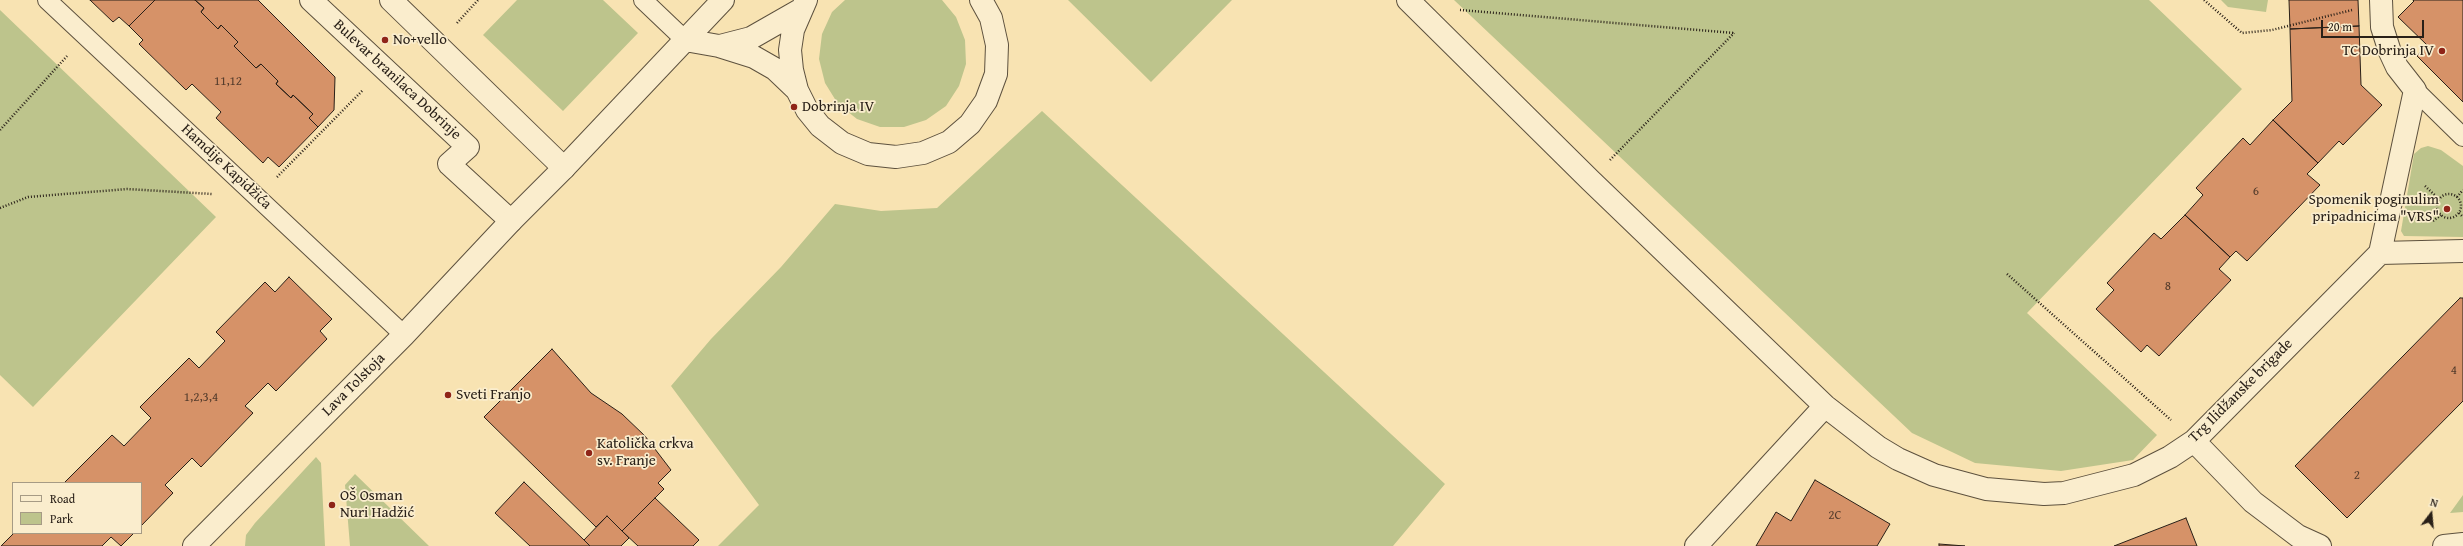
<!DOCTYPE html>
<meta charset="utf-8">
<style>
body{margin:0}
#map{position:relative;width:2463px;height:546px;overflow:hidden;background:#f8e3b2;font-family:"Gentium Book Plus",serif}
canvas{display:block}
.legend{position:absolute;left:12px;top:482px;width:130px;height:52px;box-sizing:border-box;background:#faedcd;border:1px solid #a69b85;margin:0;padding:5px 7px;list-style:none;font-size:12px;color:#292018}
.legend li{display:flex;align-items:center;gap:8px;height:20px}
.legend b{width:20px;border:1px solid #a69b85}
.north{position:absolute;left:2411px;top:494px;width:40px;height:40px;-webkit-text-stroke:3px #faedcd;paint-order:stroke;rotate:16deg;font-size:11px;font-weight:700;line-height:16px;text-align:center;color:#292018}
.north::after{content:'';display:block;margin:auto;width:14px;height:18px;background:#292018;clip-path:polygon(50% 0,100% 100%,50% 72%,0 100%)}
.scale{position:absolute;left:2321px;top:20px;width:103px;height:18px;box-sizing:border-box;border:2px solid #292018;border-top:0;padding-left:5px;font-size:12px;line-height:14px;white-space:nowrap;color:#292018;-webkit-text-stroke:3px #faedcd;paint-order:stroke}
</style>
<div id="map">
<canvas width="2463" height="546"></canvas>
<ul class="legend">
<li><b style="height:5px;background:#faedcd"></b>Road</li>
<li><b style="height:11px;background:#bdc48c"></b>Park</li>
</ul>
<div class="north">N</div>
<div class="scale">20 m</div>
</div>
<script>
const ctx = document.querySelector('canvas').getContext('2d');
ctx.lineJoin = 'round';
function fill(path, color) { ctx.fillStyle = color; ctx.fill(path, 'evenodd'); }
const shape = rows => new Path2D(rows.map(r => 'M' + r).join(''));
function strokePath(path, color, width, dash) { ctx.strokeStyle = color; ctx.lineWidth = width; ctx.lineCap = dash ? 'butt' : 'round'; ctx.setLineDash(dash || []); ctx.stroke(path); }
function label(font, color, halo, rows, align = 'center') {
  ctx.font = font + ' "Gentium Book Plus",serif'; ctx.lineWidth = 3.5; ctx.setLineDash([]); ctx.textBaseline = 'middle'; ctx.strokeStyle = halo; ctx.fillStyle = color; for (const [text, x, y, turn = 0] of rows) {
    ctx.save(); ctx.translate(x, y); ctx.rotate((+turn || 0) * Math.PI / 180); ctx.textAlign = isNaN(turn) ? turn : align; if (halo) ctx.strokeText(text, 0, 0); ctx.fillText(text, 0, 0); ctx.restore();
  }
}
const green = shape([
 [517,0,603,0,638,33,563,111,483,35],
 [845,0,942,0,956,17,965,40,966,64,959,86,946,106,926,120,904,127,880,127,857,119,838,104,825,83,819,59,822,34,832,12],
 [1068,0,1232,0,1151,82],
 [1454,0,2149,0,2242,89,2027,313,2157,435,2133,460,2061,471,1975,463,1912,433],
 [2221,0,2268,0,2266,12,2228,7],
 [0,10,216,217,33,407,0,375],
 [1042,111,1445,484,1393,546,718,546,759,505,671,386,711,339,781,267,835,204,881,211,937,208],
 [2428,146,2441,150,2463,166,2463,237,2404,236,2401,231,2414,154,2421,148],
 [316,457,321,463,325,546,245,546,246,535,255,523],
 [355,474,429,546,350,546,345,485],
 [2463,495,2463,512,2450,513]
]);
const building = shape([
 [90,0,155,0,129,26,119,17,113,22,90,0],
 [155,0,195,0,204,8,201,12,218,29,221,25,238,42,234,46,256,68,261,64,278,81,276,84,291,98,293,95,313,114,309,118,318,127,279,167,268,157,263,163,216,118,221,112,192,84,186,90,139,44,143,40,129,26,155,0],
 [195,0,258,0,335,77,334,110,318,127,309,118,313,114,293,95,291,98,276,84,278,81,261,64,256,68,234,46,238,42,221,25,218,29,201,12,204,8,195,0],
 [2289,0,2358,0,2359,26,2290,29,2289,0],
 [2413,0,2463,0,2463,102,2417,56,2427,45,2398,17,2414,1,2413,0],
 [2359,26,2361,85,2382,105,2343,145,2339,141,2318,163,2273,120,2292,101,2290,29,2359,26],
 [2273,120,2318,163,2307,174,2320,185,2247,261,2236,251,2230,257,2185,215,2203,195,2196,188,2243,138,2250,145,2273,120],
 [2185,215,2230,257,2219,269,2231,280,2159,356,2147,345,2141,352,2096,309,2114,290,2107,283,2154,233,2161,239,2185,215],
 [289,277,332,319,320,331,327,339,276,391,268,383,245,406,253,413,201,467,192,458,165,485,173,493,141,526,141,483,64,483,112,435,124,446,151,418,140,407,189,358,199,368,225,341,216,332,265,282,275,292,289,277],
 [2460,298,2463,298,2463,401,2347,518,2295,466,2460,298],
 [552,349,591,393,622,414,645,436,671,470,658,483,664,489,622,531,607,516,596,527,484,417,552,349],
 [1815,480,1890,524,1877,546,1756,546,1776,512,1791,521,1815,480],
 [524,482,584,540,590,546,530,546,495,513,524,482],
 [655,498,699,540,693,546,638,546,622,531,655,498],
 [607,516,629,538,621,546,590,546,584,540,607,516],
 [2186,518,2197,546,2114,546,2186,518],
 [14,533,134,533,121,546,111,537,102,546,1,546,14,533],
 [1939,544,1965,546,1939,546,1939,544]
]);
const path = shape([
 [2204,0,2242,33,2272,30,2352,10],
 [1460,10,1734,33],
 [457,23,478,0],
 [0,130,67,56],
 [1610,160,1734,33],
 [277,177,363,90],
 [2425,186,2439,199],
 '2437 206a12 12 0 1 1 24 0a12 12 0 1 1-24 0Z',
 [2457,197,2463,190],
 [0,208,28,197,127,189,212,194],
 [2459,213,2463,217],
 [2433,221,2441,215],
 [2007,274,2171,420]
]);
const service = shape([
 [47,0,404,335],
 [643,0,685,40],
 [2415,90,2463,137]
]);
const pedestrian = shape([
 [311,0,468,147,449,164,511,221,564,168]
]);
const minor = shape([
 [391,0,564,168,723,0],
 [806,0,793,30,790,50,792,70,797,90,807,110,820,126,842,143,868,154,896,157,923,153,949,142,970,124,986,101,996,74,997,45,991,18,981,0],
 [1408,0,1590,180,1825,406,1878,447,1898,459,1934,475,1986,489,2044,494,2064,493,2134,475,2170,457,2194,441,2380,253,2463,251],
 [685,40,719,46,754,57,775,69,797,90],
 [720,46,751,38,800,10],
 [2380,253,2415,90,2397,67,2390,52,2382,27,2381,0],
 [2194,441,2253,502,2298,536,2320,546],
 [194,546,404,335,511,221],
 [1696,546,1825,406],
 [2444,546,2463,544]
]);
const markers = [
 [385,40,4,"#8f2418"],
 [2442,51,4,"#8f2418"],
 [794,107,4,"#8f2418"],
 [2447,209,4,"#8f2418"],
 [448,395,4,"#8f2418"],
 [589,453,4,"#8f2418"],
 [332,505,4,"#8f2418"]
];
const numberNames = [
 ["11,12",228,82],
 ["6",2256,192],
 ["8",2168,287],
 ["4",2454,371],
 ["1,2,3,4",201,398],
 ["2",2357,476],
 ["2C",1835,516]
];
const poiNames = [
 ["No+vello",393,40],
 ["TC Dobrinja IV",2434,51,"right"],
 ["Dobrinja IV",802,107],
 ["Spomenik poginulim",2439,200,"right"],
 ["pripadnicima \"VRS\"",2439,217,"right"],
 ["Sveti Franjo",456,395],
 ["Katolička crkva",597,444],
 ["sv. Franje",597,461],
 ["OŠ Osman",340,496],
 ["Nuri Hadžić",340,513]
];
const streetNames = [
 ["Bulevar branilaca Dobrinje",397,80,43],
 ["Hamdije Kapidžića",226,167,43],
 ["Lava Tolstoja",354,385,-45],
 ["Trg Ilidžanske brigade",2241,391,-45]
];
fill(green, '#bdc48c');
fill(building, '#d69268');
strokePath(building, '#292018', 1);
strokePath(service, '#5d513e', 20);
strokePath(pedestrian, '#5d513e', 24);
strokePath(minor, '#5d513e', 24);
strokePath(path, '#292018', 2.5, [1, 2]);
strokePath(service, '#faedcd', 18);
strokePath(pedestrian, '#faedcd', 22);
strokePath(minor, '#faedcd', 22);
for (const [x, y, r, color] of markers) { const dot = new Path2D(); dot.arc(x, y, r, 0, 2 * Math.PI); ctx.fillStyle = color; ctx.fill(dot); strokePath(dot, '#faedcd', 1.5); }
label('13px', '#543c2c', null, numberNames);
label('15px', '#292018', '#faedcd', poiNames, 'left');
label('15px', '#292018', '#faedcd', streetNames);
</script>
